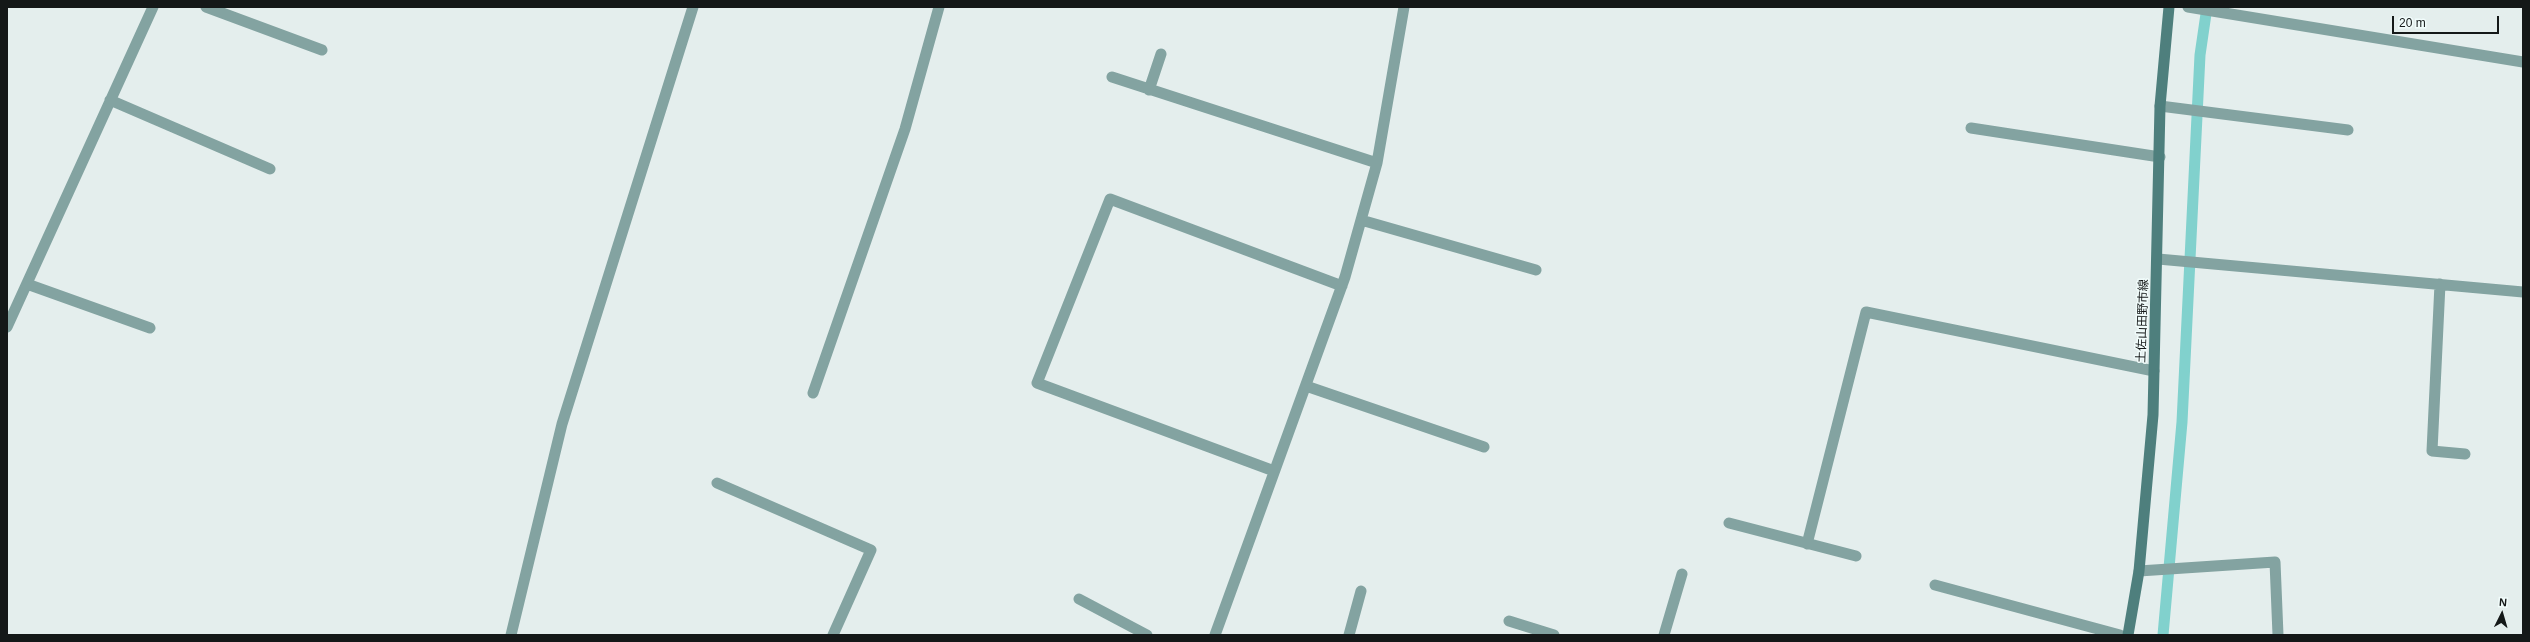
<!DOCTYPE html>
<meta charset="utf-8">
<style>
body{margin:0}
#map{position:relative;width:2530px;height:642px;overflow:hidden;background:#e4eeed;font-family:Helvetica,sans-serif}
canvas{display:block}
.frame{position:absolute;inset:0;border:8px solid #141818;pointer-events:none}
.north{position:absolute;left:2482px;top:594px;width:40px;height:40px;-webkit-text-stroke:3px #f1fcfb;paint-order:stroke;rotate:5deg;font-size:11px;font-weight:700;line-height:16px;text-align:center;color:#141818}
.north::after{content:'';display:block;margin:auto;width:14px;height:18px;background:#141818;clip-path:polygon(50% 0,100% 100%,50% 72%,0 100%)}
.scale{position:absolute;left:2392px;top:16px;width:107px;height:18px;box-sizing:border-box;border:2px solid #141818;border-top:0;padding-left:5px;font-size:12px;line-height:14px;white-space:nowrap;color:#141818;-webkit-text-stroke:3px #f1fcfb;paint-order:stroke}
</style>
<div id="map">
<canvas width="2530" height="642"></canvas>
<div class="frame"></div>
<div class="north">N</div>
<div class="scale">20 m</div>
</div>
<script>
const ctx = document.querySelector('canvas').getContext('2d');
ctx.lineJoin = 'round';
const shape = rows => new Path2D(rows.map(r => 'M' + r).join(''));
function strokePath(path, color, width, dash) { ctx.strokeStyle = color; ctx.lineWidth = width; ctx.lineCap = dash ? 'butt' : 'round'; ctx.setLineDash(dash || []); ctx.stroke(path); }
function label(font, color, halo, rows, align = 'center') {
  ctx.font = font + ' Helvetica,"Noto Sans JP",sans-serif'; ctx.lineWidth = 3; ctx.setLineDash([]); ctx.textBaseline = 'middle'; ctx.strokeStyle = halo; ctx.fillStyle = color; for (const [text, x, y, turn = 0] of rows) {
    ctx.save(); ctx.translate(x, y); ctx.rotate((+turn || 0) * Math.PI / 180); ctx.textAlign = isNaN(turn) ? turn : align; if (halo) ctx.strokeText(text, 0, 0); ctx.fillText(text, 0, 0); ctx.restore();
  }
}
const stream = shape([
 [2163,635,2182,422,2200,55,2207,7]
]);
const minor = shape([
 [206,7,322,50],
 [2188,7,2523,62],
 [1112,77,1377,163],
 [1149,90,1161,54],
 [110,100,270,169],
 [2160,106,2348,130],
 [1971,128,2160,157],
 [1361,220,1536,270],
 [2158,259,2523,292],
 [27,284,150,328],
 [2440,284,2432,451,2465,454],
 [7,327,153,7],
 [1306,386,1484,447],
 [813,393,905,129,939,7],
 [1274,471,1037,383,1110,199,1342,286],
 [717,483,871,550,833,635],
 [1729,523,1856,556],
 [1807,544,1866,312,2154,371],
 [2139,571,2275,562,2278,635],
 [1935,585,2120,635],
 [1079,599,1147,635],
 [1509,621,1554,635],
 [511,635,562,424,693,7],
 [1215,635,1345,277,1377,163,1404,7],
 [1349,635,1361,591],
 [1664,635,1682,574]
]);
const secondary = shape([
 [2128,635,2139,571,2153,415,2160,106,2169,7]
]);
const streetNames = [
 ["土佐山田野市線",2143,321,-88]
];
strokePath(stream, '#81d1cd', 11);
strokePath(minor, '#83a3a1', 11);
strokePath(secondary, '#4e7f7d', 11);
label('12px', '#141818', '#f1fcfb', streetNames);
</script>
